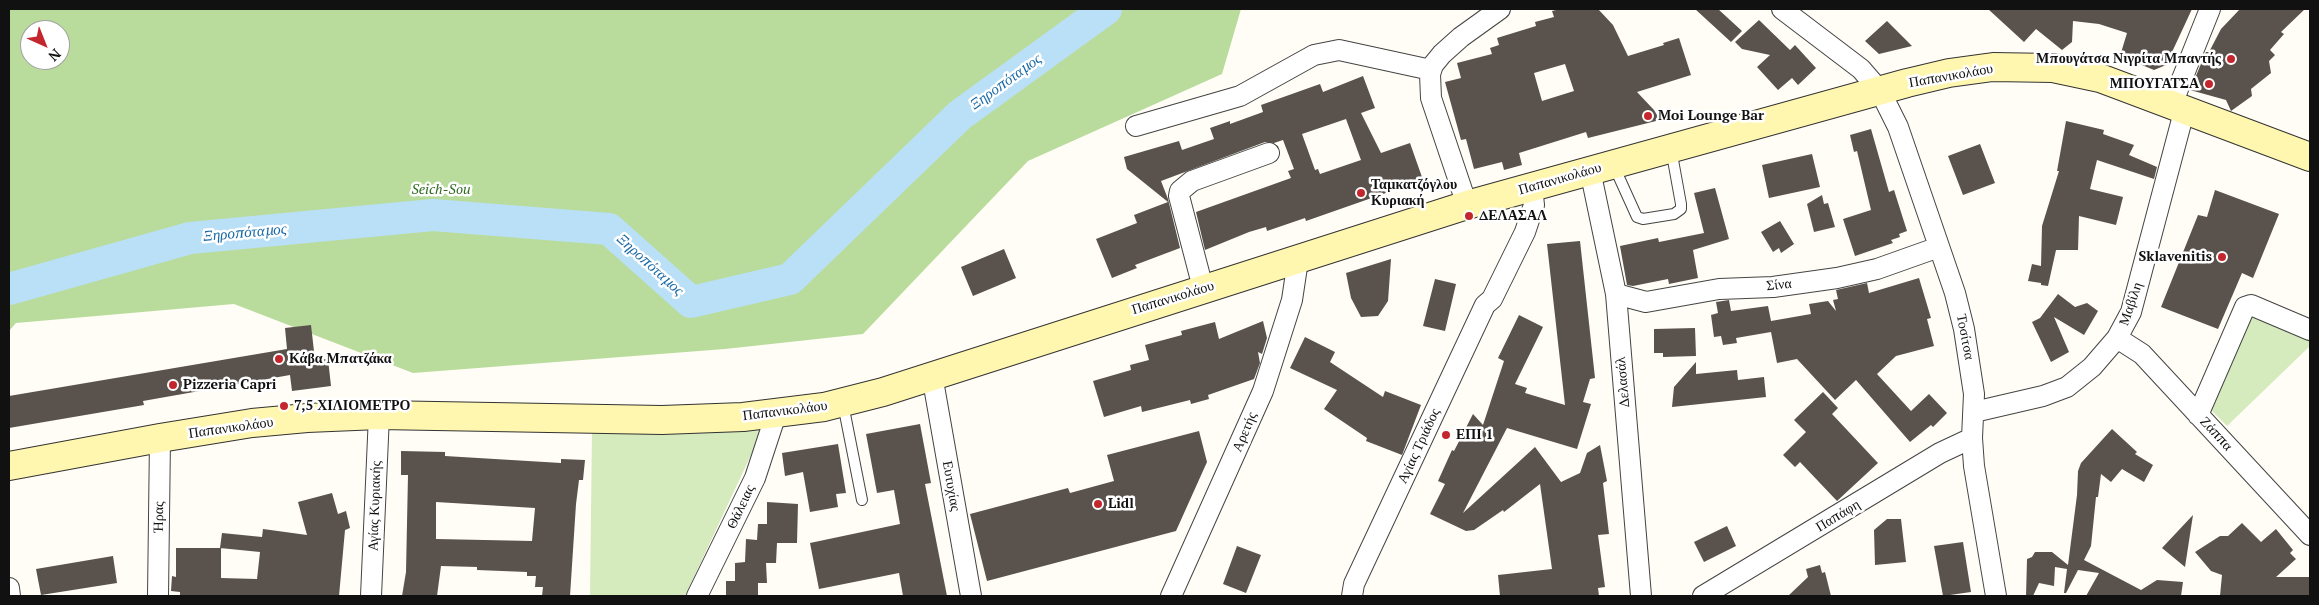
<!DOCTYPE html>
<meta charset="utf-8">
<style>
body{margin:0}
#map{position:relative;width:2319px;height:605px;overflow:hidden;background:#fffdf5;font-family:"PT Serif",serif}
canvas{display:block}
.frame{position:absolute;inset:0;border:10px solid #111;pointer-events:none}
.north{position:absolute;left:20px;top:20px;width:50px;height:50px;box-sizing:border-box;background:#fff;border:1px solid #a0a0a0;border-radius:50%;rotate:136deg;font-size:14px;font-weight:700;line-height:20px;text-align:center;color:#111}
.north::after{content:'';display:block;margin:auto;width:18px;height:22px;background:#c4262e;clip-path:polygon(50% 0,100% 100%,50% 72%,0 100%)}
</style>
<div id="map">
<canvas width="2319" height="605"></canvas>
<div class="frame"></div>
<div class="north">N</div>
</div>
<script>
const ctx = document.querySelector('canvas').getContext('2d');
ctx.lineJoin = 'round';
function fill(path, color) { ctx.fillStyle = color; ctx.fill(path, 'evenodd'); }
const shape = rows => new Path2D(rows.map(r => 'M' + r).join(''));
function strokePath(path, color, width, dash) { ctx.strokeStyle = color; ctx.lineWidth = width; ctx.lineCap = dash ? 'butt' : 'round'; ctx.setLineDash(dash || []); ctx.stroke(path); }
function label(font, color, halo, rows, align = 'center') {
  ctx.font = font + ' "PT Serif",serif'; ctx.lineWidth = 5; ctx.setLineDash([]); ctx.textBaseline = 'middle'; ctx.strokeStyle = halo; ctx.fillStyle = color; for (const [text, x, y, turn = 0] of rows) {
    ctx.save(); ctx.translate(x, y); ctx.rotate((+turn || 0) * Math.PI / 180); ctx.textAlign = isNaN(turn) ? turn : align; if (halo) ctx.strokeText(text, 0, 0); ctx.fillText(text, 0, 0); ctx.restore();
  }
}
const green = shape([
 [2249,311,2310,338,2310,346,2227,426,2208,407],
 [765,425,685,596,590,596,592,431]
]);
const forest = shape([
 [9,9,1241,9,1222,74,1028,161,863,334,725,349,413,373,234,304,16,323,9,331],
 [30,30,60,30,60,60,30,60]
]);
const river = shape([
 [9,289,190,238,433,215,609,229,691,302,790,279,960,115,1106,9]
]);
const building = shape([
 [1560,9,1598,9,1613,25,1628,56,1664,45,1663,43,1679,38,1691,75,1637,92,1654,110,1660,120,1588,138,1586,132,1519,153,1522,165,1504,170,1502,162,1474,169,1466,139,1461,140,1445,82,1461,78,1457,63,1492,54,1490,48,1499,45,1497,38,1536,26,1535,22,1554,17,1552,11],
 [1565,64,1574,91,1542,101,1534,73],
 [1695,9,1718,9,1742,31,1731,42],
 [1988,9,2192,9,2166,65,2154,70,2120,56,2127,33,2099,24,2073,21,2072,42,2062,50,2036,29,2024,42],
 [2240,9,2305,9,2281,32,2284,34,2270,50,2275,55,2269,61,2271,73,2251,89,2252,96,2231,111,2226,100,2190,90,2206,52,2209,52,2221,29],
 [1759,20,1790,50,1795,45,1816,68,1798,85,1792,78,1778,90,1757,67,1770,55,1742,49,1735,42],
 [1887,21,1912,46,1879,54,1865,41],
 [1363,76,1375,108,1361,113,1381,153,1410,143,1423,180,1306,221,1305,218,1267,231,1266,227,1249,232,1205,250,1196,212,1291,178,1288,171,1294,169,1283,140,1274,143,1265,142,1161,181,1168,199,1180,248,1135,265,1137,268,1112,278,1096,239,1137,223,1134,215,1168,202,1127,169,1124,157,1179,141,1182,150,1214,139,1210,128,1230,121,1230,124,1263,112,1261,105,1320,84,1323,92],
 [1346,119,1361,160,1320,174,1318,169,1315,170,1302,134],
 [2066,121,2104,130,2103,134,2134,145,2129,155,2157,167,2154,179,2097,160,2090,189,2123,197,2116,225,2079,216,2078,250,2056,250,2048,286,2041,285,2041,283,2028,281,2032,264,2041,266,2042,226,2059,171,2057,171],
 [1871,129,1889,192,1894,190,1907,231,1899,234,1900,237,1891,240,1893,243,1855,256,1843,219,1871,210,1857,151,1854,152,1850,135],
 [1980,144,1995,183,1963,195,1948,156],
 [1812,154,1820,187,1769,198,1762,165],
 [1715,188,1729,239,1693,250,1698,278,1669,284,1668,279,1633,286,1627,285,1620,246,1658,238,1659,242,1704,233,1694,193],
 [2215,190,2279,214,2253,278,2242,273,2218,329,2161,307,2198,215,2207,217],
 [1822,195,1824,204,1828,203,1835,227,1814,232,1807,204],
 [1780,221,1794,244,1781,253,1779,248,1773,252,1761,232],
 [1580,241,1595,378,1590,379,1583,402,1591,404,1577,449,1507,428,1463,513,1535,447,1561,482,1580,473,1587,453,1600,445,1607,481,1603,483,1609,534,1598,535,1605,587,1598,588,1599,596,1500,596,1498,575,1552,569,1540,484,1504,512,1503,510,1474,530,1466,531,1430,514,1445,484,1438,481,1452,450,1454,451,1473,414,1483,425,1504,361,1498,358,1519,315,1543,327,1515,384,1527,388,1525,393,1565,405,1547,244],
 [1004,249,1016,278,973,296,961,267],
 [1391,259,1388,301,1378,316,1361,317,1351,298,1346,273],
 [1919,278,1931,318,1927,319,1934,346,1896,356,1877,374,1911,411,1929,394,1947,413,1933,427,1931,425,1910,442,1856,380,1835,400,1797,359,1777,363,1771,332,1736,338,1737,343,1723,345,1721,336,1714,337,1711,315,1718,313,1716,302,1729,300,1731,311,1768,306,1771,321,1811,314,1809,304,1828,301,1836,311,1833,300,1838,299,1836,290,1867,283,1869,293],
 [1435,279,1456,284,1445,331,1423,326],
 [2058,294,2075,307,2087,303,2098,311,2084,335,2054,317,2069,352,2051,362,2032,322,2040,318],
 [1263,321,1267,338,1262,354,1258,352,1260,363,1254,379,1208,395,1209,399,1191,404,1190,400,1142,412,1141,406,1104,417,1093,381,1131,370,1130,365,1149,360,1145,345,1182,335,1181,331,1215,322,1219,339],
 [311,325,315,360,328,359,331,386,292,391,290,375,143,401,144,405,9,428,9,396,287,349,285,328],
 [1695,328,1696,356,1663,357,1663,353,1654,353,1654,329],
 [1305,337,1335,352,1330,362,1383,397,1385,391,1421,405,1402,455,1366,441,1367,438,1324,409,1337,390,1290,368],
 [1696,362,1696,374,1737,370,1738,380,1764,377,1766,397,1672,407,1674,387],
 [1823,392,1838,408,1832,414,1878,463,1837,501,1800,462,1795,467,1783,455,1806,432,1794,420],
 [920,424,931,483,925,484,947,596,903,596,899,573,819,589,810,543,900,524,894,490,877,493,866,434],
 [2112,429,2137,452,2135,454,2153,465,2144,482,2122,469,2111,482,2101,474,2098,497,2096,497,2091,546,2084,560,2141,590,2157,580,2183,582,2181,596,2086,596,2099,573,2078,570,2066,593,2064,593,2067,569,2055,567,2054,586,2039,583,2033,596,2026,596,2027,559,2032,557,2035,552,2052,552,2068,565,2077,495,2078,471,2081,463],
 [1199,431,1207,462,1176,531,987,581,970,514,1068,488,1070,493,1114,481,1107,455],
 [838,444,846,493,836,494,838,507,810,512,803,472,785,476,782,453],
 [401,451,445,452,445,456,561,463,561,459,585,460,583,480,579,480,576,504,570,596,542,596,543,587,535,587,536,576,527,576,527,572,477,570,477,567,441,566,437,596,402,596,406,572,408,475,401,475],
 [436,502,535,508,532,541,436,539],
 [332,493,338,514,346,511,350,528,345,530,339,596,180,596,180,592,171,591,172,576,176,577,176,548,221,548,221,578,257,579,260,552,220,548,222,533,262,537,263,529,307,535,298,502],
 [767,502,798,504,797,543,777,543,776,563,766,563,767,583,758,583,758,596,726,596,726,581,735,581,735,563,745,562,746,539,757,540,758,524,767,524],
 [2193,515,2185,567,2162,548],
 [1887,519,1901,519,1906,562,1875,565,1874,530],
 [2242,523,2261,542,2276,529,2293,550,2290,553,2296,559,2276,577,2310,577,2310,596,2220,596,2222,575,2211,571,2195,552,2220,536,2228,536],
 [1727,526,1736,546,1704,562,1694,542],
 [1963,542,1971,592,1943,596,1934,546],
 [1237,546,1261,555,1246,593,1223,584],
 [113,556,117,583,41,595,36,569],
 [1820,565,1822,573,1825,572,1831,596,1788,596,1808,577,1806,569]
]);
const lane = shape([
 [1613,164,1637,217,1643,219,1674,214,1681,209,1681,204,1671,149],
 [843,404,862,500]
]);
const street = shape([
 [1782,9,1861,69,1880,91,1898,127,1955,293,1964,329,1974,394,1972,438,1974,466,1996,596],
 [2172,104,2210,9],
 [1136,126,1240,96,1314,55,1339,50,1431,70],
 [1590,170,1616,294,1641,596],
 [1467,205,1431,98,1430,74,1433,65,1442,54,1461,37,1500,9],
 [1203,288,1179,196,1180,191,1192,181,1269,153],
 [1616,294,1646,302,1719,289,1773,287,1837,278,1877,269,1939,247],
 [2117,338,2142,354,2310,535],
 [932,375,971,596],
 [1974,412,2043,396,2067,387,2092,367,2117,338,2131,312,2185,108],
 [2198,415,2245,307,2251,305,2310,330],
 [9,588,10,596],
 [158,596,160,438],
 [371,596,379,415],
 [697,596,755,478,776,414],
 [1171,596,1263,391,1292,300,1298,260],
 [1352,596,1354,584,1485,305,1492,299,1525,232,1534,205,1532,187],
 [1703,596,1940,453,1972,438]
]);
const secondary = shape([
 [9,466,160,438,252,423,307,418,379,415,662,420,743,417,824,407,883,392,1467,205,1907,83,1949,73,1993,67,2053,68,2100,78,2310,157]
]);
const markers = [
 [2231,59,5,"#c4262e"],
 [2209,84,5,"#c4262e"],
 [1648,116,5,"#c4262e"],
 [1361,193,5,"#c4262e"],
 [1469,216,5,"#c4262e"],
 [2222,257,5,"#c4262e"],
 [279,359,5,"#c4262e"],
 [173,385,5,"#c4262e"],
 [284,406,5,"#c4262e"],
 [1446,435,5,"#c4262e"],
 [1098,504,5,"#c4262e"]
];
const poiNames = [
 ["Μπουγάτσα Νιγρίτα Μπαντής",2221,59,"right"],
 ["ΜΠΟΥΓΑΤΣΑ",2199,84,"right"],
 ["Moi Lounge Bar",1658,116],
 ["Ταμκατζόγλου",1371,185],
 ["Κυριακή",1371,201],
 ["ΔΕΛΑΣΑΛ",1479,216],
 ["Sklavenitis",2212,257,"right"],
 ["Κάβα Μπατζάκα",289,359],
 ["Pizzeria Capri",183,385],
 ["7,5 ΧΙΛΙΟΜΕΤΡΟ",294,406],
 ["ΕΠΙ 1",1456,435],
 ["Lidl",1108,504]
];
const streetNames = [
 ["Παπανικολάου",1951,76,-10],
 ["Παπανικολάου",1560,179,-16],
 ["Σίνα",1779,285,-6],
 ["Παπανικολάου",1173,298,-17],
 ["Μαβίλη",2131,304,-71],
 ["Τοσίτσα",1965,337,79],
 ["Δελασάλ",1623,382,-95],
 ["Παπανικολάου",785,411,-7],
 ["Παπανικολάου",231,428,-8],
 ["Αρετής",1245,432,-67],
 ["Ζάππα",2216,434,47],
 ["Αγίας Τριάδος",1419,446,-65],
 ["Ευτυχίας",951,486,80],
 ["Αγίας Κυριακής",375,506,-88],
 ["Θάλειας",741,507,-65],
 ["Παπάφη",1838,516,-31],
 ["Ήρας",159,517,-89]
];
const parkNames = [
 ["Seich-Sou",441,190]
];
const waterNames = [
 ["Ξηροπόταμος",1006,82,-36],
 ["Ξηροπόταμος",245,233,-5],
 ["Ξηροπόταμος",650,265,42]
];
fill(green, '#d5ebbd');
fill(forest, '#b9dc9c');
strokePath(river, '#b9e0f7', 32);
fill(building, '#5a524d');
strokePath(lane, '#444', 12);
strokePath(street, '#444', 22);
strokePath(secondary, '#333', 30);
strokePath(lane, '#fff', 10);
strokePath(street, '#fff', 20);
strokePath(secondary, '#fff6b0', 28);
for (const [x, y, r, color] of markers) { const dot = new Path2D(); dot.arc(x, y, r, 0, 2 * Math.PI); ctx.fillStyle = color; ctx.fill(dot); strokePath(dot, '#fff', 2); }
label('bold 14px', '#111', '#fff', poiNames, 'left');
label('14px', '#111', '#fff', streetNames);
label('italic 14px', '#2f6b1f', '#fff', parkNames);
label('italic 15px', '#1768a6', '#fff', waterNames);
</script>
